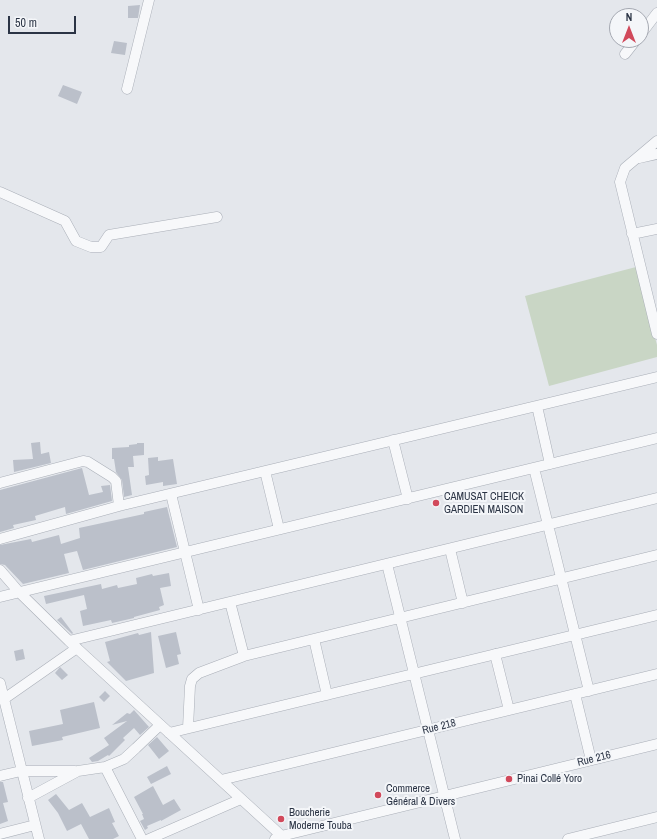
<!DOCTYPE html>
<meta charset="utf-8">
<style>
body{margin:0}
#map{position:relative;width:657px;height:839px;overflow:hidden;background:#e4e7ec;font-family:"Archivo Narrow",sans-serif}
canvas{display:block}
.north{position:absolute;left:609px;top:8px;width:40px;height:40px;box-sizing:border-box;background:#f4f6f9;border:1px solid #a4a8b1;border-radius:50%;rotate:0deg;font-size:11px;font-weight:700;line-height:16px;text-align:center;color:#2b3445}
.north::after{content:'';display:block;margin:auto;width:14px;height:18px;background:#d1495b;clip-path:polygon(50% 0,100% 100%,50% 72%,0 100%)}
.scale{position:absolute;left:8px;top:16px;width:68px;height:18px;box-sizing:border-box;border:2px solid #2b3445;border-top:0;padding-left:5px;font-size:12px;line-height:14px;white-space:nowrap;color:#2b3445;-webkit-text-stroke:3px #f4f6f9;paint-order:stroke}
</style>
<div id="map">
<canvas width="657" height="839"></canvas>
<div class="north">N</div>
<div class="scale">50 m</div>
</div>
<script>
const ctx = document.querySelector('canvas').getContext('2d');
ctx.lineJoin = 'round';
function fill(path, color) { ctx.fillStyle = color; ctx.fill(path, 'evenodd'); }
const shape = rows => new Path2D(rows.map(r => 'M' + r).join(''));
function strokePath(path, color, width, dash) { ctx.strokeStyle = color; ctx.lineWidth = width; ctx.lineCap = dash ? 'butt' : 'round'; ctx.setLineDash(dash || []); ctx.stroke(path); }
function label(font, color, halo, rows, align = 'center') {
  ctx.font = font + ' "Archivo Narrow",sans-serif'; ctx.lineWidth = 4; ctx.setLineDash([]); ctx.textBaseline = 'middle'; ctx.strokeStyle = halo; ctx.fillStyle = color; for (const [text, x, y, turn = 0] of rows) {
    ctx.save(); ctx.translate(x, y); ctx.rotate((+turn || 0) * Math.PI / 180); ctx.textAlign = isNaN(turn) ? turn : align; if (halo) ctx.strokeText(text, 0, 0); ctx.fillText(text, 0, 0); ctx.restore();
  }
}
const green = shape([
 [636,267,657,345,657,357,549,386,525,296]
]);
const building = shape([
 [140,5,138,18,128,18,128,6],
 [114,41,127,43,125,55,111,53],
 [63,85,82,92,77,104,58,96],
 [40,442,41,454,49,452,51,463,14,472,13,460,33,459,31,443],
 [137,443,144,443,144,455,133,456,134,467,128,467,132,495,124,497,122,480,116,472,114,459,112,459,112,448,129,447,129,445,137,444],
 [158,457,158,461,173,459,177,484,163,486,163,482,146,485,145,476,149,475,148,458],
 [82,468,89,495,103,492,101,486,110,485,112,501,66,514,65,507,35,516,36,520,13,525,14,528,0,532,0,490],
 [167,507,177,547,83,570,77,551,64,554,69,573,23,584,5,565,0,564,0,545,31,539,32,542,59,535,61,544,80,538,79,528,144,514,144,512],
 [169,573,171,586,160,588,164,605,159,607,160,610,134,617,134,618,112,623,111,620,83,626,80,611,87,609,84,595,46,604,44,596,101,584,102,589,117,585,118,588,137,584,136,578,152,574,153,576],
 [61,617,73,633,72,634,57,620],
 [151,632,154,673,126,681,107,662,110,661,105,642,138,633,139,635],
 [176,632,181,654,177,655,179,664,166,668,158,636],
 [23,649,25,659,16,661,14,651],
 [60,667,68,675,62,680,55,673],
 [105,691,110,696,104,702,99,697],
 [94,702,100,728,62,737,63,740,32,746,29,731,63,724,60,710],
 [134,710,149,727,140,735,134,728,123,738,125,740,109,756,108,755,98,761,92,762,89,758,109,745,104,738,127,721,112,725,127,713,130,714],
 [157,737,169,751,159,759,148,745],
 [167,766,171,774,151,784,147,777],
 [0,782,3,782,8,802,3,803,8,821,0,824],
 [153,786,163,805,174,799,181,810,161,821,161,820,147,826,148,828,145,830,140,821,144,819,142,814,143,814,134,797],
 [56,794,69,810,82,803,90,817,109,808,115,822,112,823,119,836,113,839,89,839,81,824,67,831,58,813,48,800]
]);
const minor = shape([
 [641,34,657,13],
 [625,54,636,40],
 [127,89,149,0],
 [657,141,625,168,620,182,657,334],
 [639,158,657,154],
 [0,192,65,221,76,241,91,247,101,247,109,235,217,217],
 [632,234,657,229],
 [537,406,550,464],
 [393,440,408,499],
 [534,468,589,691],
 [265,471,279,529],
 [0,483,83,461,88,462,112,477,116,481,119,506],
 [171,494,199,610],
 [0,539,119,506,657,377],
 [450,549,463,603],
 [387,564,455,839],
 [0,570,19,592,69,641,285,839],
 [0,597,657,438],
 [230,602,244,656],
 [314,639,327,695],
 [69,641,657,498],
 [495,654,509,710],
 [0,683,39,839],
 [575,694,591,760],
 [4,699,77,648],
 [188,728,190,686,192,679,199,673,244,656,657,555],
 [169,733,657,615],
 [105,767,142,839],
 [0,776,21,771,75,771],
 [221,780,657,674],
 [28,798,78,771,105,767,124,759,136,748,160,725],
 [0,834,35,825],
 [149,839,241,799],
 [275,839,281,836,657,744],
 [568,839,657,817]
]);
const markers = [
 [436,503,4,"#d1495b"],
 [509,779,4,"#d1495b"],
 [378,795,4,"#d1495b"],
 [281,819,4,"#d1495b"]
];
const poiNames = [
 ["CAMUSAT CHEICK",444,497],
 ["GARDIEN MAISON",444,510],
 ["Pinai Collé Yoro",517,779],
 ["Commerce",386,789],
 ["Général & Divers",386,802],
 ["Boucherie",289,813],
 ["Moderne Touba",289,826]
];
const streetNames = [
 ["Rue 218",439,727,-14],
 ["Rue 216",594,759,-14]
];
fill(green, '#c9d6c5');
fill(building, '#bbc0ca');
strokePath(minor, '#a9aeb7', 11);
strokePath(minor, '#f7f8fa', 10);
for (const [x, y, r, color] of markers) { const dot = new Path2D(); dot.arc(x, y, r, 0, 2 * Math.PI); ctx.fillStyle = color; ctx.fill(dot); strokePath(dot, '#f4f6f9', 1.5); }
label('11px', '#2b3445', '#f4f6f9', poiNames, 'left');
label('11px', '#2b3445', '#f4f6f9', streetNames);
</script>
